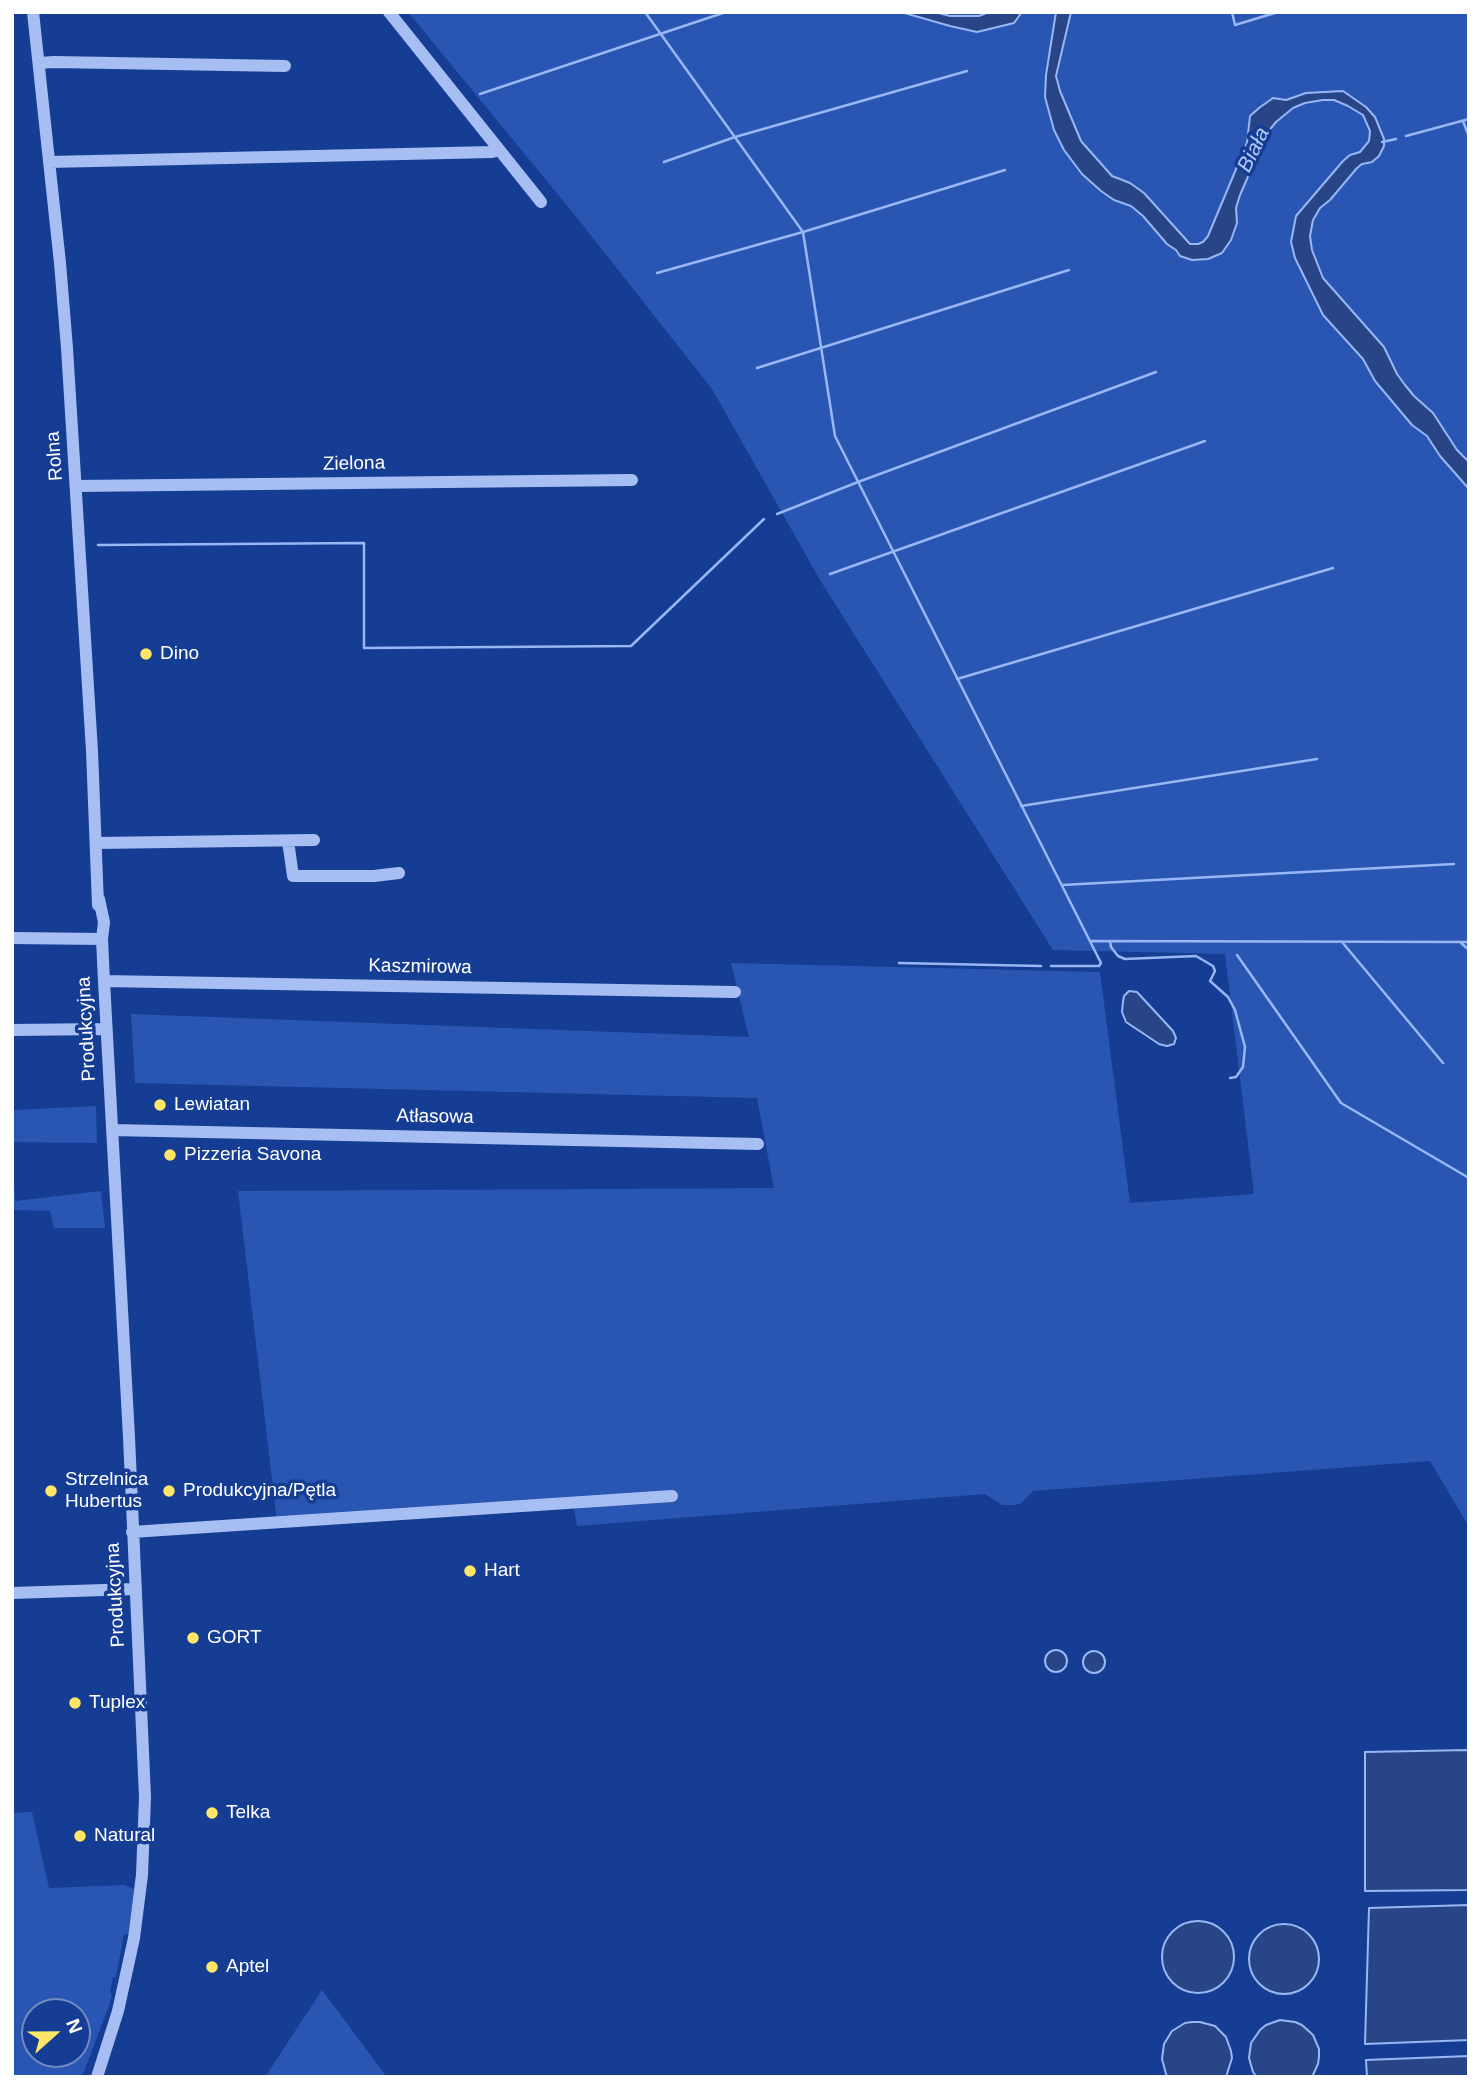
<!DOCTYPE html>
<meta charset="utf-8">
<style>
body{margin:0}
#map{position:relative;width:1481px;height:2089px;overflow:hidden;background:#163d94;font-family:Arial,sans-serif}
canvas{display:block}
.frame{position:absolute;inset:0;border:14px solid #fff;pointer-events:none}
.north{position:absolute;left:21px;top:1998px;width:70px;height:70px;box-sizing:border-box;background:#163d94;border:2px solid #738bbf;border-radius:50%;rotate:69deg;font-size:19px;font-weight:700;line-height:28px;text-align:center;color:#fff}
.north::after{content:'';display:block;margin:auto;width:24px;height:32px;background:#ffe666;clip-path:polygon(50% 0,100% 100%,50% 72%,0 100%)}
</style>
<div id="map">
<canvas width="1481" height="2089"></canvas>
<div class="frame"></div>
<div class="north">N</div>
</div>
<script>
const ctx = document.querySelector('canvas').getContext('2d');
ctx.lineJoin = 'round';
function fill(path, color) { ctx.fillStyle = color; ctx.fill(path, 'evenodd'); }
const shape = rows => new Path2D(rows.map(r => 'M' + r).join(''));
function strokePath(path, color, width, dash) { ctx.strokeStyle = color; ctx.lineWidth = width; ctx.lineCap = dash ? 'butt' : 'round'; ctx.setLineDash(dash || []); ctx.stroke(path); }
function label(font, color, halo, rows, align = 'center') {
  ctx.font = font + ' Arial,sans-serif'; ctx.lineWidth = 7; ctx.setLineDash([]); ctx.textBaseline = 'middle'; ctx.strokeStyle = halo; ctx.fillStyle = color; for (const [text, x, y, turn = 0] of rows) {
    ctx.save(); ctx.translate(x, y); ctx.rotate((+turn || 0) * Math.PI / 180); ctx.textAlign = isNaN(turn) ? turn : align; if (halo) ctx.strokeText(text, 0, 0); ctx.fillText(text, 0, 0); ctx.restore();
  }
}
const green = shape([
 [408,12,1469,12,1469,1527,1430,1461,1033,1491,1020,1504,1014,1505,1002,1505,985,1494,577,1526,573,1503,277,1522,238,1191,774,1188,757,1098,135,1083,131,1014,749,1037,731,963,1100,972,1130,1203,1254,1194,1225,954,1053,950,820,580,712,389,578,219],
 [96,1106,97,1143,12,1142,12,1110],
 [12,1144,15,1201,101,1191,105,1228,54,1228,50,1211,12,1210],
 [32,1812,49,1888,124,1885,134,1889,128,1934,124,1934,116,1977,113,1977,110,1992,112,1994,110,2003,82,2077,12,2077,12,1813],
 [35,2012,77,2012,77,2054,35,2054],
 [322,1990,387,2077,265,2077]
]);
const water = shape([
 [901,12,935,12,950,16,979,16,989,12,1022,12,1014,23,977,32,950,26,901,12],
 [1056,12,1071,12,1056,76,1060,91,1081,141,1112,176,1130,183,1144,193,1190,244,1198,244,1203,242,1208,236,1247,143,1250,116,1259,108,1273,98,1286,100,1306,93,1343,91,1366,107,1375,117,1384,139,1384,146,1379,156,1372,162,1362,164,1357,168,1330,200,1320,208,1313,220,1310,236,1312,250,1323,278,1384,347,1397,374,1405,385,1414,396,1433,413,1457,450,1469,462,1469,489,1440,456,1427,436,1412,425,1375,381,1363,359,1323,315,1295,258,1291,242,1296,216,1343,161,1350,155,1360,152,1369,141,1370,131,1363,115,1348,106,1334,100,1323,100,1305,103,1293,108,1276,122,1267,133,1240,195,1236,208,1237,223,1231,240,1222,253,1208,259,1192,260,1180,256,1176,250,1167,244,1143,216,1131,206,1114,200,1101,191,1082,174,1064,150,1054,130,1045,97,1046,75,1056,12],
 [1129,991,1137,992,1173,1031,1176,1038,1174,1044,1167,1046,1159,1044,1126,1022,1122,1012,1123,1002,1124,996,1129,991],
 '1045 1661a11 11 0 1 1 22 0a11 11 0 1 1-22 0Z',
 '1083 1662a11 11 0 1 1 22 0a11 11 0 1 1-22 0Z',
 [1469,1750,1469,1890,1365,1891,1365,1752,1469,1750],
 [1469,1905,1469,2040,1365,2044,1369,1908,1469,1905],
 '1162 1957a36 36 0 1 1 72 0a36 36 0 1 1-72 0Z',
 '1249 1959a35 35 0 1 1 70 0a35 35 0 1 1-70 0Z',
 [1280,2020,1295,2022,1302,2025,1313,2035,1319,2049,1319,2057,1318,2064,1312,2077,1257,2077,1253,2072,1249,2058,1251,2043,1260,2030,1266,2025,1280,2020],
 [1192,2022,1200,2022,1215,2026,1226,2037,1231,2051,1232,2058,1226,2077,1168,2077,1166,2074,1162,2059,1164,2044,1172,2031,1185,2023,1192,2022],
 [1469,2056,1469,2077,1367,2077,1366,2060,1469,2056]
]);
const stream = shape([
 [645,12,803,232,835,436,1101,963,1099,966,1051,966],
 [1232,12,1235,25,1278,12],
 [480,94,726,12],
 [1463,121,1469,137],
 [1406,136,1469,119],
 [1382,142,1396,139],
 [664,162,735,137,967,71],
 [657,273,803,232,1005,170],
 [757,368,1069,270],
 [777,514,858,482,1156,372],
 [98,545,364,543,364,648,631,646,764,519],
 [830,574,1205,441],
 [957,679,1333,568],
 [1021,806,1317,759],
 [1062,885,1454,864],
 [1091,941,1469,942],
 [1110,941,1111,947,1118,956,1125,959,1196,956,1213,966,1215,971,1210,981,1228,997,1235,1010,1245,1047,1243,1067,1236,1077,1230,1078],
 [1342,942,1443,1063],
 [1461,943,1469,950],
 [1237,955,1341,1103,1469,1178],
 [899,963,1041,966]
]);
const minor = shape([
 [33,12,60,263,67,348,92,751,98,905],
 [389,12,541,202],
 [39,63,54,62,285,66],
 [49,162,492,152,499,150],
 [76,486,632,480],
 [288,841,293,876,374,876,399,873],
 [96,843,314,840],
 [12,938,102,939],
 [104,981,735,992],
 [12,1030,106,1029],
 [112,1130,758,1144],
 [132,1532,672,1496],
 [12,1593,135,1589],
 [97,2077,118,2011,134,1938,142,1875,145,1797,129,1437,104,981,102,939,104,922,99,899]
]);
const markers = [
 [146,654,7,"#ffe666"],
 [160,1105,7,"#ffe666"],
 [170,1155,7,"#ffe666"],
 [51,1491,7,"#ffe666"],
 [169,1491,7,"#ffe666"],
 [470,1571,7,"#ffe666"],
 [193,1638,7,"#ffe666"],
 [75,1703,7,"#ffe666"],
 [212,1813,7,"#ffe666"],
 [80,1836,7,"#ffe666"],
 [212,1967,7,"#ffe666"]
];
const streetNames = [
 ["Rolna",55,456,-94],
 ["Zielona",354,464,-1],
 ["Kaszmirowa",420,967,1],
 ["Produkcyjna",87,1029,-93],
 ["Atłasowa",435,1117,1],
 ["Produkcyjna",116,1595,-93]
];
const poiNames = [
 ["Dino",160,654],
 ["Lewiatan",174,1105],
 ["Pizzeria Savona",184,1155],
 ["Strzelnica",65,1480],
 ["Hubertus",65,1502],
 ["Produkcyjna/Pętla",183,1491],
 ["Hart",484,1571],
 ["GORT",207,1638],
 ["Tuplex",89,1703],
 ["Telka",226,1813],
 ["Natural",94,1836],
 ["Aptel",226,1967]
];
const waterNames = [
 ["Biała",1254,150,-64]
];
fill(green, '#2856b2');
fill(water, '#284587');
strokePath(water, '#98b7f4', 2);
strokePath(stream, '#98b7f4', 2.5);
strokePath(minor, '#a6bef1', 12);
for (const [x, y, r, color] of markers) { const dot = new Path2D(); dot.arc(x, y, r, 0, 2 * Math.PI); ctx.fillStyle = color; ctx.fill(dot); strokePath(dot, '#163d94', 2.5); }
label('19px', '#fff', '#163d94', streetNames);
label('19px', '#fff', '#163d94', poiNames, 'left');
label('italic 21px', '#b2c9f8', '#163d94', waterNames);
</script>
